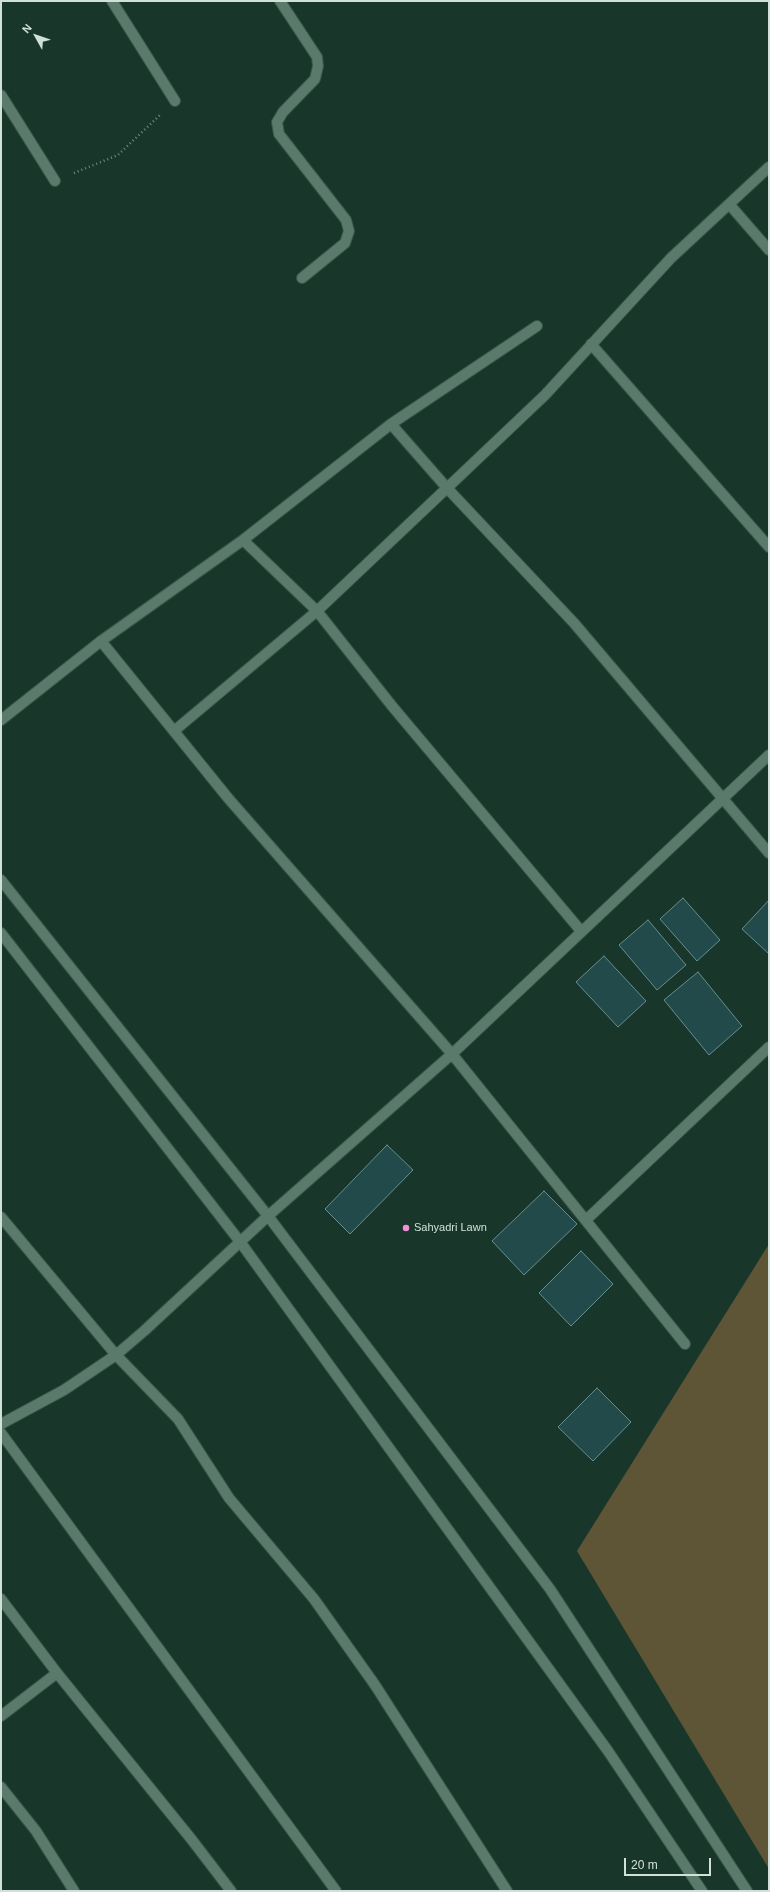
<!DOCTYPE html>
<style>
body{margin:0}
#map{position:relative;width:770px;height:1892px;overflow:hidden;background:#18372a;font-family:Arial,sans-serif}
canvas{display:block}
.frame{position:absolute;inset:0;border:2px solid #d0e1d9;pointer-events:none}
.north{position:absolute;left:16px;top:16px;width:40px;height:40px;-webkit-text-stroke:3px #18372a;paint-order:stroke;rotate:310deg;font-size:11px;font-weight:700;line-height:16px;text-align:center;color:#d0e1d9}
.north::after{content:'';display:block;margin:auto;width:14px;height:18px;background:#d0e1d9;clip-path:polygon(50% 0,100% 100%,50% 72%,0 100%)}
.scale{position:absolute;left:624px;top:1858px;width:87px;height:18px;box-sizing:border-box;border:2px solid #d0e1d9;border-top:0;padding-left:5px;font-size:12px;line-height:14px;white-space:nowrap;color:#d0e1d9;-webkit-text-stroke:3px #18372a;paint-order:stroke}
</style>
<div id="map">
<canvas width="770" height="1892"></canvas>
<div class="frame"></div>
<div class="north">N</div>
<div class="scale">20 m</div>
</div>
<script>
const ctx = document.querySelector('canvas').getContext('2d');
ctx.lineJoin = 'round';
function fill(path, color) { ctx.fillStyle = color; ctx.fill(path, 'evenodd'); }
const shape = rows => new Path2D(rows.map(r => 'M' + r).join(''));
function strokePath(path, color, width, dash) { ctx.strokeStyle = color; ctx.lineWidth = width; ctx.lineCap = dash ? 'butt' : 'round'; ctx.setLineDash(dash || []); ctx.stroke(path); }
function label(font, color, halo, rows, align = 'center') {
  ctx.font = font + ' Arial,sans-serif'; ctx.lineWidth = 3; ctx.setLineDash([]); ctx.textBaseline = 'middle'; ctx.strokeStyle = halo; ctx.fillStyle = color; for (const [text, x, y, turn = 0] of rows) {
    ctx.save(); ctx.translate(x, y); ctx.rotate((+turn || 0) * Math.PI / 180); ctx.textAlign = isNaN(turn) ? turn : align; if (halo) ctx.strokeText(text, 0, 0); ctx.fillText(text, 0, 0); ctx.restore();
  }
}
const green = shape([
 [769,1244,769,1869,577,1551]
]);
const building = shape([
 [683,898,720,940,697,961,660,919,683,898],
 [769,900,769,954,742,929,769,900],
 [648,920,686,965,657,990,619,945,648,920],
 [604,956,646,1001,618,1027,576,982,604,956],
 [698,972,742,1026,709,1055,664,1000,698,972],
 [387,1145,413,1170,350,1234,325,1209,387,1145],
 [544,1191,577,1224,524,1275,492,1241,544,1191],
 [581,1251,613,1284,571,1326,539,1293,581,1251],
 [597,1388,631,1422,593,1461,558,1427,597,1388]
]);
const path = shape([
 [74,173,118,155,161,114]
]);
const street = shape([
 [112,1,175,101],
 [280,1,317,57,318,66,315,79,283,112,277,122,279,134,346,220,349,231,345,243,302,278],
 [1,95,55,181],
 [729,204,769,250],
 [591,344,769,547],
 [391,424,447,488,574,623,769,853],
 [243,540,317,611,392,706,581,931],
 [101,641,243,540,391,424,537,326],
 [1,720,101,641,228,798,452,1054,685,1344],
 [174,731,317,611,447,488,545,395,671,258,769,167],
 [1,1217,116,1355,178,1419,229,1498,314,1599,375,1685,507,1891],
 [586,1220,769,1047],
 [1,1424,64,1390,116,1355,144,1331,268,1216,452,1054,769,755],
 [1,1433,336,1891],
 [1,1599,57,1673,192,1840,231,1891],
 [1,1716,57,1673],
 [1,1787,36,1831,74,1891]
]);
const secondary = shape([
 [1,880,268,1216,550,1589,747,1891],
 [1,933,241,1243,608,1751,702,1891]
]);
const markers = [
 [406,1228,4,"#f391d6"]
];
const poiNames = [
 ["Sahyadri Lawn",414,1228]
];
fill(green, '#5d5535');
fill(building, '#234a4b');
strokePath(building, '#678f90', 1);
strokePath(street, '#3a554a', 12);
strokePath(secondary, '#3a554a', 12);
strokePath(path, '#748c81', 2.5, [1, 3]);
strokePath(street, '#5a7b6c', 10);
strokePath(secondary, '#5a7b6c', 10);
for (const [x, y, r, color] of markers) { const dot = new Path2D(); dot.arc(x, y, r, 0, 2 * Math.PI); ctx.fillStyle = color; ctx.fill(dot); strokePath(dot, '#18372a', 1.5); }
label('11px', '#d0e1d9', '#18372a', poiNames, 'left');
</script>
